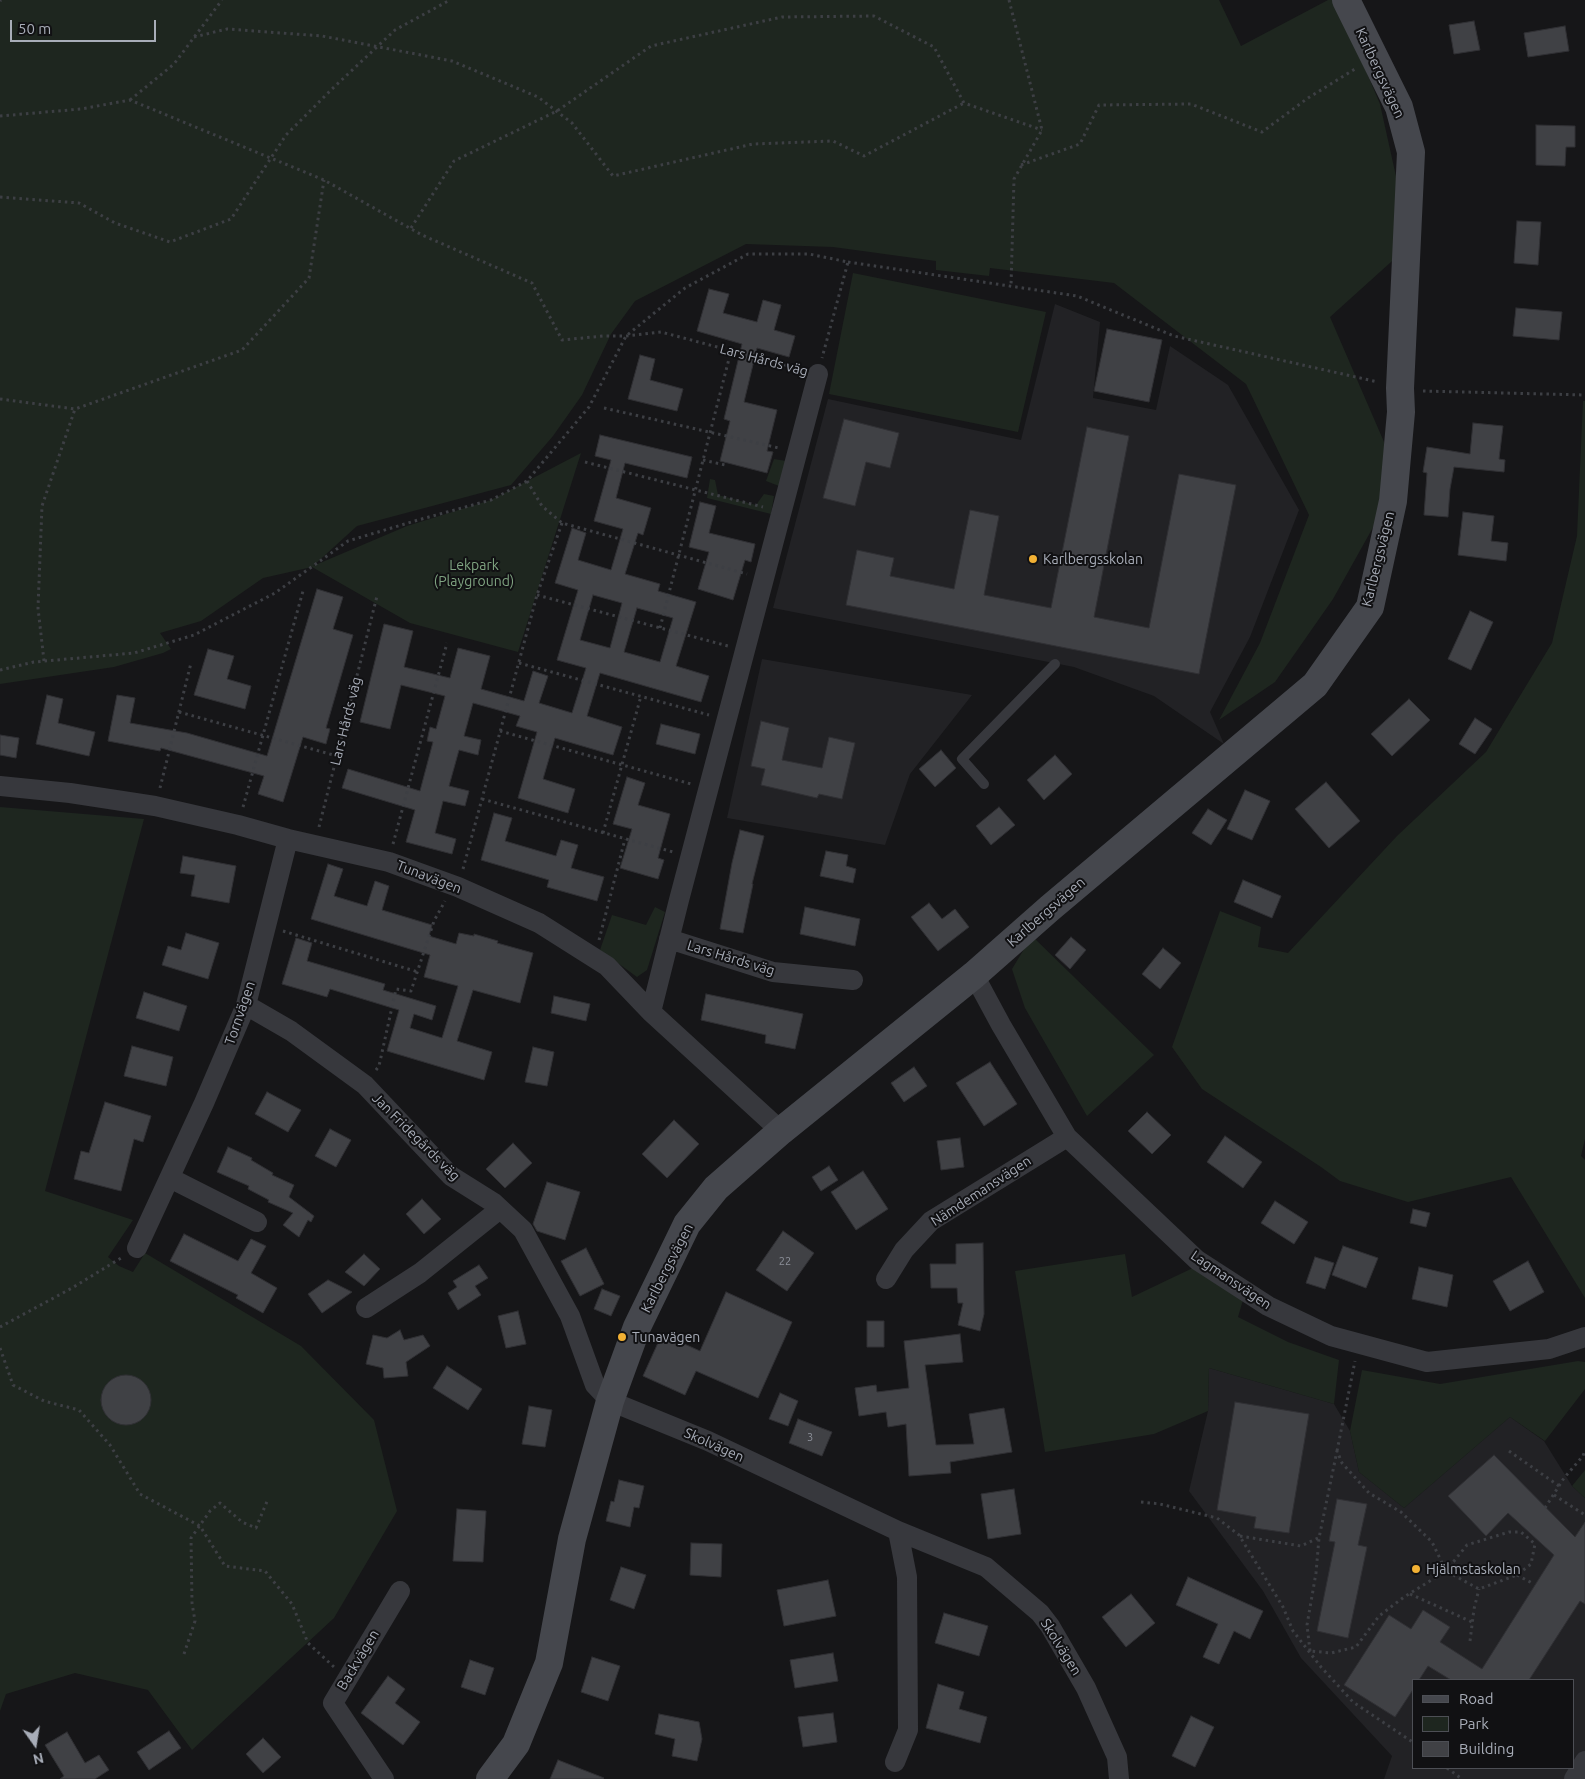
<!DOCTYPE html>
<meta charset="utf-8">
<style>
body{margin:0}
#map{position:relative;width:1585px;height:1779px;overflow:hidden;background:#161618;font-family:Ubuntu,sans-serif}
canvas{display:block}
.legend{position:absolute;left:1412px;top:1679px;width:162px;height:90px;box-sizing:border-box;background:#111113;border:1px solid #4d4f55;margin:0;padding:6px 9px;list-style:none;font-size:15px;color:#a8adb8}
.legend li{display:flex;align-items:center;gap:10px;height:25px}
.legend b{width:25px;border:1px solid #4d4f55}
.north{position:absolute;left:10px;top:1719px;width:50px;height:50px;-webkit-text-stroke:4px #111113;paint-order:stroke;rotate:167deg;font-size:14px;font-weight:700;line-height:20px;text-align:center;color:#a8adb8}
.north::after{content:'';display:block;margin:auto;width:18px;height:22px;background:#a8adb8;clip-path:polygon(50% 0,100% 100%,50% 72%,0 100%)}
.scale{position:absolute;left:10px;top:20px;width:146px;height:22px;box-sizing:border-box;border:2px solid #a8adb8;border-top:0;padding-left:6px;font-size:15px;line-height:18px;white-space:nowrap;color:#a8adb8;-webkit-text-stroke:4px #111113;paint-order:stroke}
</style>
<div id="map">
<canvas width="1585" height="1779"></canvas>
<ul class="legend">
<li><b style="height:6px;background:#45474d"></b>Road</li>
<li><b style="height:14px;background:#1e261f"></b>Park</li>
<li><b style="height:14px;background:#404145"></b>Building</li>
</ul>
<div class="north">N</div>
<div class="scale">50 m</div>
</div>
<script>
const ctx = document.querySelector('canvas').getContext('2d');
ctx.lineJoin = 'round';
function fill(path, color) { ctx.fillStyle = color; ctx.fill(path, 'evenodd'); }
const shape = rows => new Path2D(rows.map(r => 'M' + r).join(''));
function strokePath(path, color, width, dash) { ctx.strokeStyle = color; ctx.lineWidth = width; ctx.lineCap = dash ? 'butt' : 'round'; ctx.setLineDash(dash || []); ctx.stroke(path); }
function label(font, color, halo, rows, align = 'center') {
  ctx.font = font + ' Ubuntu,sans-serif'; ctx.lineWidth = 4; ctx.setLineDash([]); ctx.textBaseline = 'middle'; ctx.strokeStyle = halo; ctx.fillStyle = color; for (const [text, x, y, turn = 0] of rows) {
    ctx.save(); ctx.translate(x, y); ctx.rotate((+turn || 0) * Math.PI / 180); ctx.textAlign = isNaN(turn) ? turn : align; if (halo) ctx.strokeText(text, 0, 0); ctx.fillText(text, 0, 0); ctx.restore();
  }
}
const built = shape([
 [1055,304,1100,322,1093,398,1156,410,1170,346,1228,385,1299,510,1250,637,1210,712,1224,744,1154,696,1074,667,773,608,828,399,1021,440],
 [762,659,972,695,910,774,885,845,727,818],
 [1209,1368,1334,1404,1350,1431,1359,1472,1404,1508,1510,1417,1544,1441,1572,1486,1585,1498,1585,1779,1384,1779,1392,1756,1301,1658,1263,1591,1189,1491,1208,1411],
 [1414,1680,1574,1680,1574,1768,1414,1768]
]);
const green = shape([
 [0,0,1219,0,1241,46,1328,0,1336,0,1380,104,1411,244,1330,317,1400,479,1333,599,1275,682,1219,720,1260,643,1309,515,1246,384,1114,283,990,268,989,276,936,270,936,261,833,247,746,244,635,301,611,334,582,395,553,436,511,485,357,526,313,566,407,526,491,500,581,453,518,652,410,623,312,567,263,578,201,621,160,633,171,649,163,653,114,667,0,684],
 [853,273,1046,312,1018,432,829,394],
 [1583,401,1585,401,1585,1139,1581,1156,1585,1160,1585,1298,1511,1177,1408,1202,1340,1181,1321,1167,1202,1089,1172,1047,1220,911,1261,927,1258,947,1288,953,1397,836,1486,752,1552,643,1577,536],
 [774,459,786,461,779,486,766,481],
 [710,479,715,480,718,495,756,505,764,494,774,496,771,514,707,498],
 [0,807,144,819,45,1191,133,1220,108,1257,119,1266,133,1272,145,1253,301,1346,374,1420,397,1511,334,1618,192,1750,148,1690,75,1673,6,1694,0,1711],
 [655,907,665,912,647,970,637,977,600,950,612,915,646,925],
 [1032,936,1154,1055,1087,1116,1025,1008,1012,969],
 [1125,1254,1132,1297,1197,1266,1243,1300,1238,1317,1288,1342,1339,1360,1334,1404,1209,1368,1208,1411,1154,1434,1045,1452,1015,1271],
 [1578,1361,1585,1362,1585,1389,1545,1441,1510,1417,1404,1508,1359,1472,1350,1431,1362,1370,1440,1384],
 [1585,1470,1585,1498,1572,1486]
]);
const building = shape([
 [1474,21,1480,50,1454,54,1449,25,1474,21],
 [1565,26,1569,51,1528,57,1524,33,1565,26],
 [1536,125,1575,126,1575,147,1566,147,1565,166,1536,165,1536,125],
 [1517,221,1541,222,1538,265,1514,263,1517,221],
 [709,289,729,294,723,313,757,322,763,300,781,305,774,330,795,336,789,357,757,348,744,402,777,410,767,451,773,452,767,473,720,461,730,421,724,419,742,344,697,331,709,289],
 [1516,308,1562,312,1559,340,1513,336,1516,308],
 [1107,329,1162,340,1149,402,1094,391,1107,329],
 [640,355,655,359,650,380,683,389,677,411,628,399,640,355],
 [844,419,899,433,890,468,866,462,855,506,823,498,844,419],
 [1473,423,1503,426,1499,459,1505,460,1504,472,1454,467,1450,489,1448,517,1424,515,1427,473,1423,472,1427,447,1470,454,1473,423],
 [1087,427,1129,436,1094,617,1149,628,1179,474,1236,485,1199,674,846,605,857,550,894,558,890,576,954,589,970,510,999,516,984,595,1051,608,1087,427],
 [600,435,692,457,687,478,625,463,616,498,651,508,643,535,638,533,625,574,660,584,658,591,696,602,676,666,709,676,701,702,600,673,587,716,622,727,613,755,555,738,543,779,575,789,568,813,518,798,537,732,516,726,520,716,473,703,464,736,481,740,478,755,459,750,449,786,469,791,465,806,443,801,435,833,456,839,452,854,406,842,415,810,342,788,348,769,420,791,433,742,427,741,430,727,436,729,445,696,401,685,390,729,360,722,384,624,413,631,404,667,450,678,458,648,490,656,481,689,524,701,533,671,548,676,539,703,572,713,586,668,557,660,578,590,555,583,572,528,586,533,578,560,611,570,623,529,594,521,611,460,595,456,600,435],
 [593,595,622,603,610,648,580,640,593,595],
 [637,608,673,618,660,662,624,652,637,608],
 [700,502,716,506,709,533,755,544,751,562,745,560,733,600,698,589,709,552,689,547,700,502],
 [1463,512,1494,516,1491,541,1508,543,1506,561,1458,555,1463,512],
 [317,589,343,597,333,629,353,635,326,728,330,729,326,744,303,737,283,802,258,794,264,776,161,748,160,751,108,741,117,695,135,698,130,723,187,733,267,756,317,589],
 [1470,611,1493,622,1471,670,1448,659,1470,611],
 [208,649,234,656,227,679,251,686,245,709,194,695,208,649],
 [47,695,63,699,58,723,95,732,89,756,36,744,47,695],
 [1409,699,1430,720,1392,756,1371,734,1409,699],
 [1475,718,1492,729,1475,754,1459,744,1475,718],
 [761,721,789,728,782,760,822,768,829,737,855,743,842,799,819,794,817,798,761,785,765,769,751,766,761,721],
 [661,724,700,734,695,754,656,744,661,724],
 [0,735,19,738,16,758,0,755,0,735],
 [941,750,956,768,935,787,919,769,941,750],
 [1055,755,1072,774,1044,800,1027,780,1055,755],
 [627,777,645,783,638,805,670,814,658,858,664,860,658,879,620,868,632,829,613,824,627,777],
 [1326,782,1360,821,1329,848,1295,809,1326,782],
 [1245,790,1270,801,1252,840,1227,829,1245,790],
 [999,807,1015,825,991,845,976,826,999,807],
 [1208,809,1227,820,1211,845,1192,833,1208,809],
 [494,813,512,818,505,841,556,856,561,840,578,845,571,868,604,877,597,901,547,887,549,880,481,860,494,813],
 [740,830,764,836,752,884,753,884,743,933,720,929,732,863,740,830],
 [826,851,848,855,846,866,856,869,853,883,820,876,826,851],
 [183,856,236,866,229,903,191,896,195,875,180,873,183,856],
 [328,864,343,869,334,896,367,906,375,881,389,886,382,910,432,925,429,936,456,944,459,933,474,936,474,934,498,941,497,943,533,953,520,1003,473,990,457,1041,492,1052,484,1080,387,1051,399,1010,330,989,327,997,282,984,296,938,312,943,307,961,385,984,383,990,436,1006,432,1020,414,1014,410,1028,442,1038,458,986,424,977,430,955,311,919,328,864],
 [1243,880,1281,896,1272,918,1234,902,1243,880],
 [929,903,942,919,955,909,969,927,938,951,911,917,929,903],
 [805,907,860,919,855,946,800,934,805,907],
 [186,933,219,943,208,979,162,965,168,946,181,950,186,933],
 [1071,937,1086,950,1070,969,1055,955,1071,937],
 [1163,948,1181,963,1160,989,1142,974,1163,948],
 [144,992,187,1006,179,1031,136,1018,144,992],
 [706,994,803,1014,795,1049,765,1043,766,1035,701,1020,706,994],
 [554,996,590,1004,586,1021,551,1013,554,996],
 [132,1046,173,1057,166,1086,124,1076,132,1046],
 [533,1047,554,1052,547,1086,525,1082,533,1047],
 [990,1062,1017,1104,984,1126,956,1083,990,1062],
 [914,1067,927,1086,904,1102,891,1083,914,1067],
 [267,1092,301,1110,288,1132,255,1114,267,1092],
 [105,1102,151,1116,143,1142,134,1139,121,1191,74,1179,81,1151,89,1153,105,1102],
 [1147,1112,1171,1135,1152,1154,1128,1131,1147,1112],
 [674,1120,699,1144,667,1178,642,1154,674,1120],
 [330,1129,351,1140,336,1167,315,1156,330,1129],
 [1225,1136,1262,1162,1243,1188,1207,1162,1225,1136],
 [960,1138,964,1167,941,1170,937,1141,960,1138],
 [513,1143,532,1163,505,1188,486,1169,513,1143],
 [228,1147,252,1158,251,1160,273,1173,272,1175,294,1185,289,1197,314,1216,311,1222,308,1220,299,1237,283,1225,293,1213,268,1202,269,1200,248,1189,249,1186,217,1172,228,1147],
 [829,1166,838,1180,821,1191,812,1177,829,1166],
 [863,1171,888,1209,856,1230,831,1192,863,1171],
 [547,1182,580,1192,565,1240,537,1231,533,1224,547,1182],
 [422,1199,441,1219,424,1234,406,1214,422,1199],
 [1275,1201,1308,1222,1294,1244,1261,1223,1275,1201],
 [1413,1209,1430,1213,1426,1227,1410,1223,1413,1209],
 [783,1231,814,1253,787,1291,756,1270,783,1231],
 [184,1234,238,1261,251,1239,266,1246,251,1273,277,1288,263,1313,236,1298,238,1295,170,1261,184,1234],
 [983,1243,984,1314,980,1331,958,1325,963,1303,958,1303,957,1288,931,1288,930,1264,956,1264,956,1244,983,1243],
 [1343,1246,1378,1258,1366,1288,1332,1275,1343,1246],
 [586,1248,604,1284,580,1296,561,1261,586,1248],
 [364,1254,380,1269,364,1286,345,1272,364,1254],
 [1315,1257,1334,1263,1325,1289,1306,1283,1315,1257],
 [1528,1261,1544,1292,1510,1311,1493,1281,1528,1261],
 [479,1265,488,1278,475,1286,481,1295,458,1310,448,1293,457,1287,453,1281,479,1265],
 [1419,1267,1453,1275,1447,1307,1412,1299,1419,1267],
 [328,1280,352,1292,322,1313,308,1294,328,1280],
 [602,1289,620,1296,611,1316,594,1309,602,1289],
 [726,1292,792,1322,758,1398,696,1371,685,1395,643,1376,662,1334,700,1351,726,1292],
 [518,1311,526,1344,506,1348,498,1316,518,1311],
 [867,1321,884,1321,884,1347,867,1347,867,1321],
 [400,1330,404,1340,423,1335,430,1346,406,1362,408,1376,384,1378,383,1368,366,1364,373,1335,387,1338,400,1330],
 [960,1334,963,1362,925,1365,936,1445,974,1444,969,1414,1004,1408,1012,1452,950,1462,951,1473,909,1476,906,1424,888,1427,886,1412,859,1416,855,1388,876,1385,877,1392,909,1388,904,1341,960,1334],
 [447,1366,482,1389,468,1410,433,1388,447,1366],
 '101 1400a25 25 0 1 1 50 0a25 25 0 1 1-50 0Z',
 [780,1393,798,1401,788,1426,769,1419,780,1393],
 [1235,1402,1309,1414,1289,1533,1254,1528,1256,1517,1217,1510,1235,1402],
 [529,1406,552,1410,545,1447,522,1444,529,1406],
 [798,1419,832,1432,822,1456,789,1443,798,1419],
 [1494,1455,1575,1537,1585,1522,1585,1604,1580,1601,1529,1680,1451,1680,1428,1666,1419,1680,1414,1680,1414,1688,1395,1717,1344,1685,1389,1615,1411,1629,1423,1610,1450,1627,1440,1642,1482,1669,1554,1555,1508,1513,1486,1536,1448,1496,1494,1455],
 [619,1480,644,1486,639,1508,634,1507,630,1527,606,1521,611,1501,614,1502,619,1480],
 [1014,1489,1021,1534,988,1539,981,1494,1014,1489],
 [1337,1499,1367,1504,1358,1545,1367,1547,1348,1638,1317,1631,1335,1542,1329,1541,1337,1499],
 [457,1509,486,1511,483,1562,453,1561,457,1509],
 [691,1543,722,1544,721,1577,690,1575,691,1543],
 [621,1567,646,1575,634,1609,610,1600,621,1567],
 [1188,1577,1263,1611,1250,1639,1234,1631,1219,1664,1203,1657,1218,1624,1176,1605,1188,1577],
 [828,1580,836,1616,784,1626,777,1590,828,1580],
 [1131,1594,1155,1623,1126,1647,1102,1617,1131,1594],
 [944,1613,988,1626,979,1656,935,1643,944,1613],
 [833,1653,838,1681,795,1688,790,1660,833,1653],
 [592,1657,620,1666,608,1701,581,1692,592,1657],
 [470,1660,494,1668,485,1695,461,1687,470,1660],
 [388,1676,405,1689,395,1703,420,1722,403,1745,361,1713,388,1676],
 [938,1684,964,1692,959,1709,987,1717,980,1743,926,1728,938,1684],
 [833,1713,837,1742,803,1747,798,1717,833,1713],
 [659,1714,699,1722,702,1739,697,1761,672,1756,675,1739,655,1734,659,1714],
 [1191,1716,1214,1727,1195,1767,1172,1756,1191,1716],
 [169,1731,181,1748,149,1770,137,1752,169,1731],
 [67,1732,85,1763,99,1755,109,1770,95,1779,60,1779,64,1776,45,1745,67,1732],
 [263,1738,281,1757,263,1773,246,1754,263,1738],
 [558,1760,604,1778,603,1779,550,1779,558,1760]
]);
const path = shape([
 [1009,0,1042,130,1014,179,1011,286],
 [0,1,1,0],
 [194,37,227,29,322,36,452,61,538,97,572,123,613,176,753,144,833,141,864,156,964,103],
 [130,100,174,64,222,0],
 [0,116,81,109,130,100,324,180,422,235,532,283,562,340,603,336,626,336,661,332,800,369],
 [1021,165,1080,144,1099,105,1191,104,1262,132,1308,98,1355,69],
 [0,197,79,203,115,223,170,242,231,219,286,135,332,89,395,30,450,0],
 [411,228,454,161,557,111,651,46,782,17,874,16,934,47,964,103,1042,130],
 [848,262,1077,296,1174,336,1378,382],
 [1423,391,1585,395],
 [0,399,75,409,242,350,309,278,324,180],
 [604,408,779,448],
 [703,460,725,465],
 [585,462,763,507],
 [527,481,542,506,562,523,747,574],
 [537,595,728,646],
 [660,628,731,351],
 [44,661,38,608,42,506,75,409],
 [519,663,709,715],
 [0,670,34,662,134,653,194,635,275,593,348,541,418,520,491,500,527,481,589,407,626,336,685,288,748,254,809,254,848,262,822,358],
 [179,712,337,756],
 [500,731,691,784],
 [160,788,191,663],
 [482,799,673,852],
 [243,807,303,591],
 [319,827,377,596],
 [603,833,641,696],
 [393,844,447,643],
 [463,869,537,595,562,523],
 [283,931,418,972],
 [599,940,625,839],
 [376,1070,379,1066,396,989,411,991,434,921,445,901],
 [0,1327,72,1288,121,1258],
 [0,1348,13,1385,44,1401,79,1410,110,1445,140,1494,200,1526,225,1566,265,1571,292,1604,308,1643,334,1667],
 [1337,1451,1355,1361],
 [1509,1451,1559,1486],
 [1554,1495,1585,1515],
 [1141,1502,1160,1504,1217,1518,1239,1535,1283,1607,1293,1631,1321,1667,1353,1702,1414,1743],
 [1545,1508,1564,1478,1583,1456,1585,1450],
 [1240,1536,1301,1546,1318,1538],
 [1517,1575,1532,1583],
 [1410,1594,1472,1622],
 [1470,1641,1474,1609,1479,1589],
 [1310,1651,1307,1625,1316,1573,1319,1538,1337,1451,1342,1463,1369,1493,1401,1512,1432,1542,1446,1571,1479,1589,1517,1575,1531,1564,1535,1544,1521,1532,1509,1532,1467,1545,1446,1571,1404,1597,1379,1616,1356,1647,1331,1653,1310,1651],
 [184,1654,195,1621,192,1603,191,1538,210,1511,220,1503,242,1522,256,1528,268,1499],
 [1447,1768,1462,1779]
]);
const lane = shape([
 [984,784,962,759,1055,664]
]);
const street = shape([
 [0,786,70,793,155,806,238,825,288,839,389,862,458,887,539,923,607,966,651,1012,781,1131],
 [669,939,773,972,853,980],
 [974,975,1001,1025,1067,1137,1197,1260,1268,1306,1331,1336,1427,1362,1549,1349,1585,1337],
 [246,1005,291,1031,365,1085,451,1176,494,1203,523,1230,570,1316,595,1385,610,1401,708,1441,898,1531,907,1577,908,1730,895,1762],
 [651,1012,679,900,818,374],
 [170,1178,257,1222],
 [137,1248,204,1103,246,1005,288,839],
 [886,1279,904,1250,931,1221,1067,1137],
 [366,1308,420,1273,500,1209],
 [898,1531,986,1567,1040,1613,1050,1626,1086,1688,1117,1757,1119,1779],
 [384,1779,333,1703,400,1591],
 [1574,1779,1585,1761]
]);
const secondary = shape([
 [490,1779,516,1744,549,1663,572,1539,610,1401,637,1327,687,1224,716,1188,781,1131,974,975,1050,908,1315,685,1370,607,1393,501,1401,412,1400,388,1411,152,1399,107,1346,0]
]);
const markers = [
 [1033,559,5,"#f2b134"],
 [622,1337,5,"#f2b134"],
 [1416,1569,5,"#f2b134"]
];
const numberNames = [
 ["22",785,1261],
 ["3",810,1437]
];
const streetNames = [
 ["Karlbergsvägen",1380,73,65],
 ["Lars Hårds väg",764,360,15],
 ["Karlbergsvägen",1378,559,-76],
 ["Lars Hårds väg",346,721,-76],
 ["Tunavägen",429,877,21],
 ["Karlbergsvägen",1046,912,-41],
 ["Lars Hårds väg",731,958,17],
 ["Tornvägen",240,1013,-71],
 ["Jan Fridegårds väg",416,1137,45],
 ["Nämdemansvägen",981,1191,-33],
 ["Karlbergsvägen",667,1268,-63],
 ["Lagmansvägen",1231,1280,34],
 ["Skolvägen",714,1445,24],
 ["Skolvägen",1061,1647,58],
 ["Backvägen",358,1660,-59]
];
const poiNames = [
 ["Karlbergsskolan",1043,559],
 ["Tunavägen",632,1337],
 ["Hjälmstaskolan",1426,1569]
];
const parkNames = [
 ["Lekpark",474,565],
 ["(Playground)",474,581]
];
fill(built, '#222225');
fill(green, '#1e261f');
fill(building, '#404145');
strokePath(building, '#303034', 1);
strokePath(path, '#3d3f44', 3, [2.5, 4]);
strokePath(lane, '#37383d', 10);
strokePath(street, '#37383d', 20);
strokePath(secondary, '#45474d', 28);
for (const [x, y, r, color] of markers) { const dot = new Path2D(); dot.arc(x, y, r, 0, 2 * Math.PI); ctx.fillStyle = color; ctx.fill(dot); strokePath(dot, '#111113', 2); }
label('11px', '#8e929b', null, numberNames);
label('14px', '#a8adb8', '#111113', streetNames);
label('14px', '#a8adb8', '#111113', poiNames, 'left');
label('14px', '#7fa381', '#111113', parkNames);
</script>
